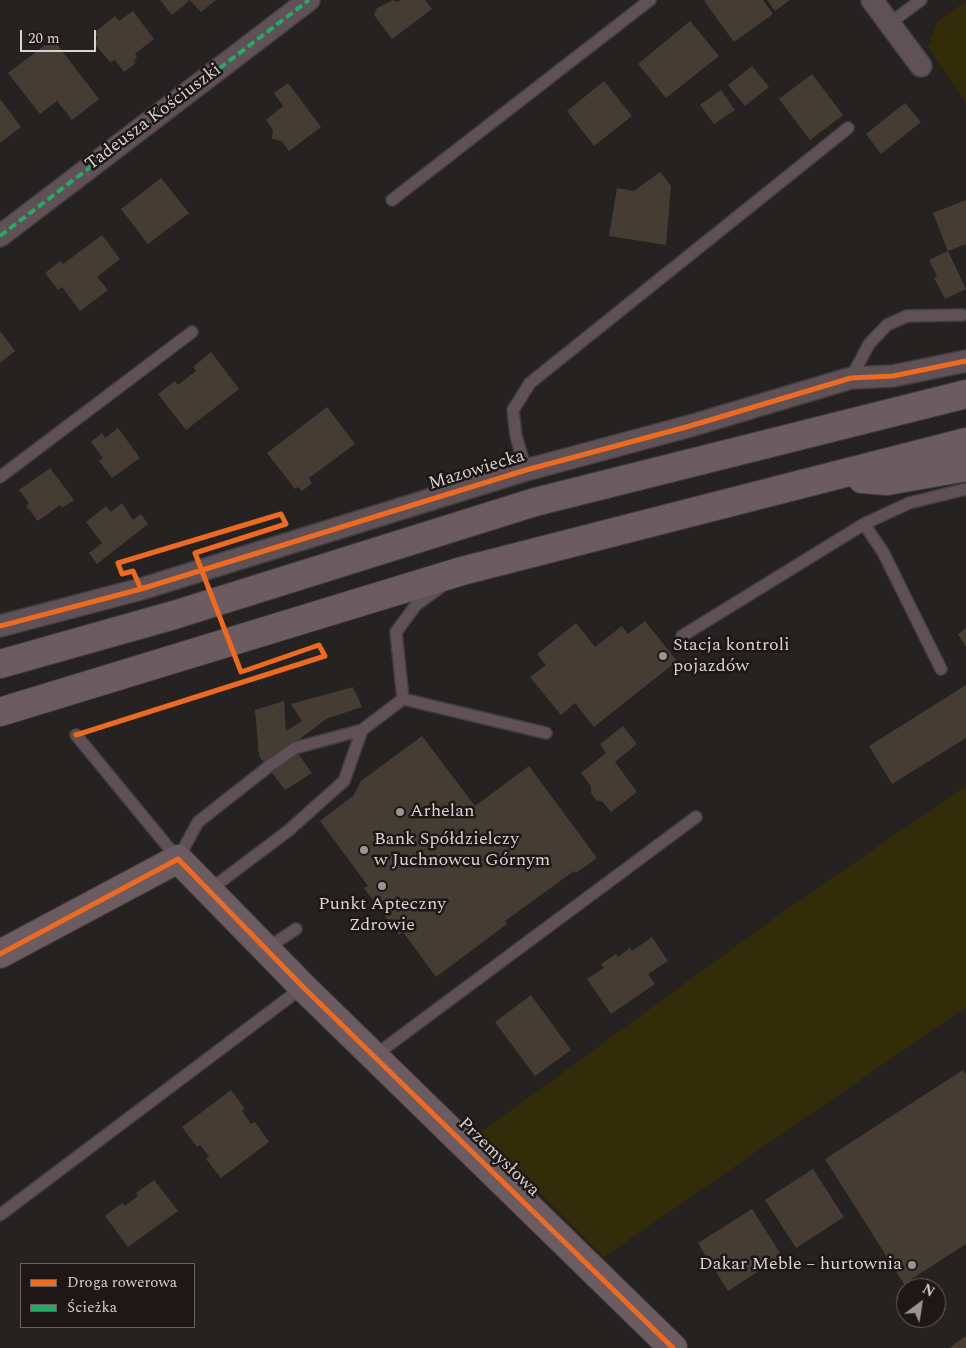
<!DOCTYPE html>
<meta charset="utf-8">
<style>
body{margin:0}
#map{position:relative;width:966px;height:1348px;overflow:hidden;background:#252221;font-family:Spectral,serif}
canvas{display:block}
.legend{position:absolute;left:20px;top:1263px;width:175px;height:65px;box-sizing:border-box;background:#1e1716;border:1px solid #686261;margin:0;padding:6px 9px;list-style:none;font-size:15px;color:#d8d3d2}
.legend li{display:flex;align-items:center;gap:10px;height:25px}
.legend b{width:25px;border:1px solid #686261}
.north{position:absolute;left:896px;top:1278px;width:50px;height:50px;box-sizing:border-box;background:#1e1716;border:1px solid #686261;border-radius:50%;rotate:31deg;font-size:14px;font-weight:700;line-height:20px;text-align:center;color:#d8d3d2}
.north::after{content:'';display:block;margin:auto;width:18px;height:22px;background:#999594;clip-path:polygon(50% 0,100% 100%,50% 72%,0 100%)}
.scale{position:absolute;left:20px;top:30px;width:76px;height:22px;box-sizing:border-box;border:2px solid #d8d3d2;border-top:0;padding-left:6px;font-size:15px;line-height:18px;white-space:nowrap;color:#d8d3d2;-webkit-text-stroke:4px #1e1716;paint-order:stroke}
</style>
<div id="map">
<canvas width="966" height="1348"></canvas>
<ul class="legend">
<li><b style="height:6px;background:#ed6a23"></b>Droga rowerowa</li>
<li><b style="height:6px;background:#26ab63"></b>Ścieżka</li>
</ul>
<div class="north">N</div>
<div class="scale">20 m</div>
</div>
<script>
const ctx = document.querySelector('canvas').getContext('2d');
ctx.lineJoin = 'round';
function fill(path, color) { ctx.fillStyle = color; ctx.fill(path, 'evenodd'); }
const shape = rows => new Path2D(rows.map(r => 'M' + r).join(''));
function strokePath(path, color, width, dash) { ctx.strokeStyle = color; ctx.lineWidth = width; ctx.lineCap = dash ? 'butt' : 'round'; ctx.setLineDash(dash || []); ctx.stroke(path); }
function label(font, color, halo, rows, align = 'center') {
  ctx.font = font + ' Spectral,serif'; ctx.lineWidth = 5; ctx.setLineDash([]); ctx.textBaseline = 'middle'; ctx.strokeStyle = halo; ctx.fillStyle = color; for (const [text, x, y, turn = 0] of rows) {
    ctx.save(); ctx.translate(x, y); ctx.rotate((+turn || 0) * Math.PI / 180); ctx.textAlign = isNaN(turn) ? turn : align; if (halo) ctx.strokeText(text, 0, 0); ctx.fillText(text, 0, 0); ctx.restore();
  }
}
const green = shape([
 [966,1,966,103,928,47,938,21],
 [966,786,966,1007,604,1257,480,1133,784,911]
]);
const building = shape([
 [160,0,216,0,201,12,190,0,172,15],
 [393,0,398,2,400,0,425,0,432,9,392,39,374,15,377,8],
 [706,0,763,0,773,14,734,42,704,1],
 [767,0,790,0,775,11],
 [133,11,154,39,135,54,137,57,134,60,136,63,124,72,115,60,110,62,93,42,98,38,94,33,115,16,119,21],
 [690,21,719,56,666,98,638,64],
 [53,39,99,99,72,120,57,101,40,114,8,73],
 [752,66,769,87,745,106,728,85],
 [812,74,843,115,810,140,779,99],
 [604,81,632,116,594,146,567,111],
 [288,83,321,127,289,151,282,141,272,139,273,130,266,120,283,106,274,93],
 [721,90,735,110,714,124,700,105],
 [0,99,21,127,0,143],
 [905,103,921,122,881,154,866,134],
 [660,172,671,186,666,245,609,236,617,188,634,191],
 [161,178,189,213,148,244,121,209],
 [966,200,966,244,948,251,933,213],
 [102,235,120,259,97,277,108,290,80,311,62,287,58,290,45,273,60,261,63,264],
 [948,251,966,289,945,299,934,278,937,276,929,260],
 [0,331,15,351,0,363],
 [211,352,239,389,186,430,158,394,175,381,178,385,196,371,193,367],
 [327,407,355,444,309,478,312,483,302,491,298,487,295,489,267,453],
 [118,428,140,458,112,478,99,461,103,458,91,442,102,433,105,438],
 [50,468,74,500,62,508,60,505,38,521,26,506,29,503,19,490],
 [122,503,133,520,141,514,148,524,97,564,89,553,102,543,86,522,106,506,111,512],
 [645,621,677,661,594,727,575,703,561,715,530,677,546,665,537,654,576,623,595,647,622,626,628,634],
 [966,628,966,647,958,634],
 [966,685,966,738,892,784,869,746],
 [353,687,362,707,326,719,292,745,312,773,285,790,259,756,255,710,284,701,286,731,302,721,291,704],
 [623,726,637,744,615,762,637,792,611,812,603,802,596,800,591,793,591,786,581,773,606,753,600,744],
 [422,736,475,806,529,766,597,858,576,873,574,871,505,921,507,924,436,977,403,932,399,935,364,888,368,886,320,821,353,796,361,781],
 [652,937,668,961,648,974,655,984,611,1014,587,979,604,968,601,964,616,954,618,957,630,948,632,951],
 [531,995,571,1050,535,1076,495,1022],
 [963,1070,966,1075,966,1244,904,1284,825,1159],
 [231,1090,245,1109,242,1111,251,1124,255,1122,269,1142,221,1178,206,1159,209,1156,200,1145,197,1147,182,1127],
 [813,1169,844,1217,796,1248,765,1200],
 [154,1180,178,1211,128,1247,105,1216,122,1203,125,1206,138,1196,136,1193],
 [752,1209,782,1256,728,1291,698,1243],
 [966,1336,966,1348,951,1348,950,1347]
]);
const lane = shape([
 [890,23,921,0],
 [392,200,650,0],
 [851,378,869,344,887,325,907,316,962,315],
 [526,470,516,436,513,410,530,383,848,128],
 [0,477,192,332],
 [864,524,883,552,941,669],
 [682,636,864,524,909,503,966,489],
 [403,699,396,632,416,605,442,586],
 [403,699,546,733],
 [76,735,178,859,198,822,268,767,295,748,362,730,403,699],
 [208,891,288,831,344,781,362,730],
 [266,949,296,929],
 [374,1056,696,817],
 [0,1215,303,987]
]);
const street = shape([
 [872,0,921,66],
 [0,236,309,0],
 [0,626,141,589,526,470,690,426,851,378,893,376,966,361]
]);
const secondary = shape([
 [862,479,887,481,966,467],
 [0,664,174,615,535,502,966,394],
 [0,712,462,571,966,442],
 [0,954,178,859,303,987,673,1348]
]);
const quiet = shape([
 [0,236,309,0]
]);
const cycleway = shape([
 [0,626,141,589,526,470,690,426,851,378,893,376,966,361],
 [76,735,325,656,319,645,241,672,195,553,286,524,281,514,118,563,122,574,133,571,141,589],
 [0,954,178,859,303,987,673,1348]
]);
const markers = [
 [663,656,5,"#999594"],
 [400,812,5,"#999594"],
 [364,850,5,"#999594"],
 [382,886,5,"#999594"],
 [912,1265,5,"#999594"]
];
const streetNames = [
 ["Tadeusza Kościuszki",154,118,-37],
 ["Mazowiecka",477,471,-17],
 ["Przemysłowa",498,1158,44]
];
const poiNames = [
 ["Stacja kontroli",673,646],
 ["pojazdów",673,667],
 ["Arhelan",410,812],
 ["Bank Spółdzielczy",374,840],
 ["w Juchnowcu Górnym",374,861],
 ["Punkt Apteczny",382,905,"center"],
 ["Zdrowie",382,926,"center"],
 ["Dakar Meble – hurtownia",902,1265,"right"]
];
fill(green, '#322c09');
fill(building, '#453d34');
strokePath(lane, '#413e3e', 14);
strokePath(street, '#413e3e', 24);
strokePath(secondary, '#413e3e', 30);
strokePath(lane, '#5f5156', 11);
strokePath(street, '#5f5156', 21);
strokePath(secondary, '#6d5b62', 28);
strokePath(quiet, '#26ab63', 4, [8, 4]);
strokePath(cycleway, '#ed6a23', 5);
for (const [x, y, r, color] of markers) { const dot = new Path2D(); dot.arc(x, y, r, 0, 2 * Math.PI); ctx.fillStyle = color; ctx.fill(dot); strokePath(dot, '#1e1716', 2); }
label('18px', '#d8d3d2', '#1e1716', streetNames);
label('18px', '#d8d3d2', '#1e1716', poiNames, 'left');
</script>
